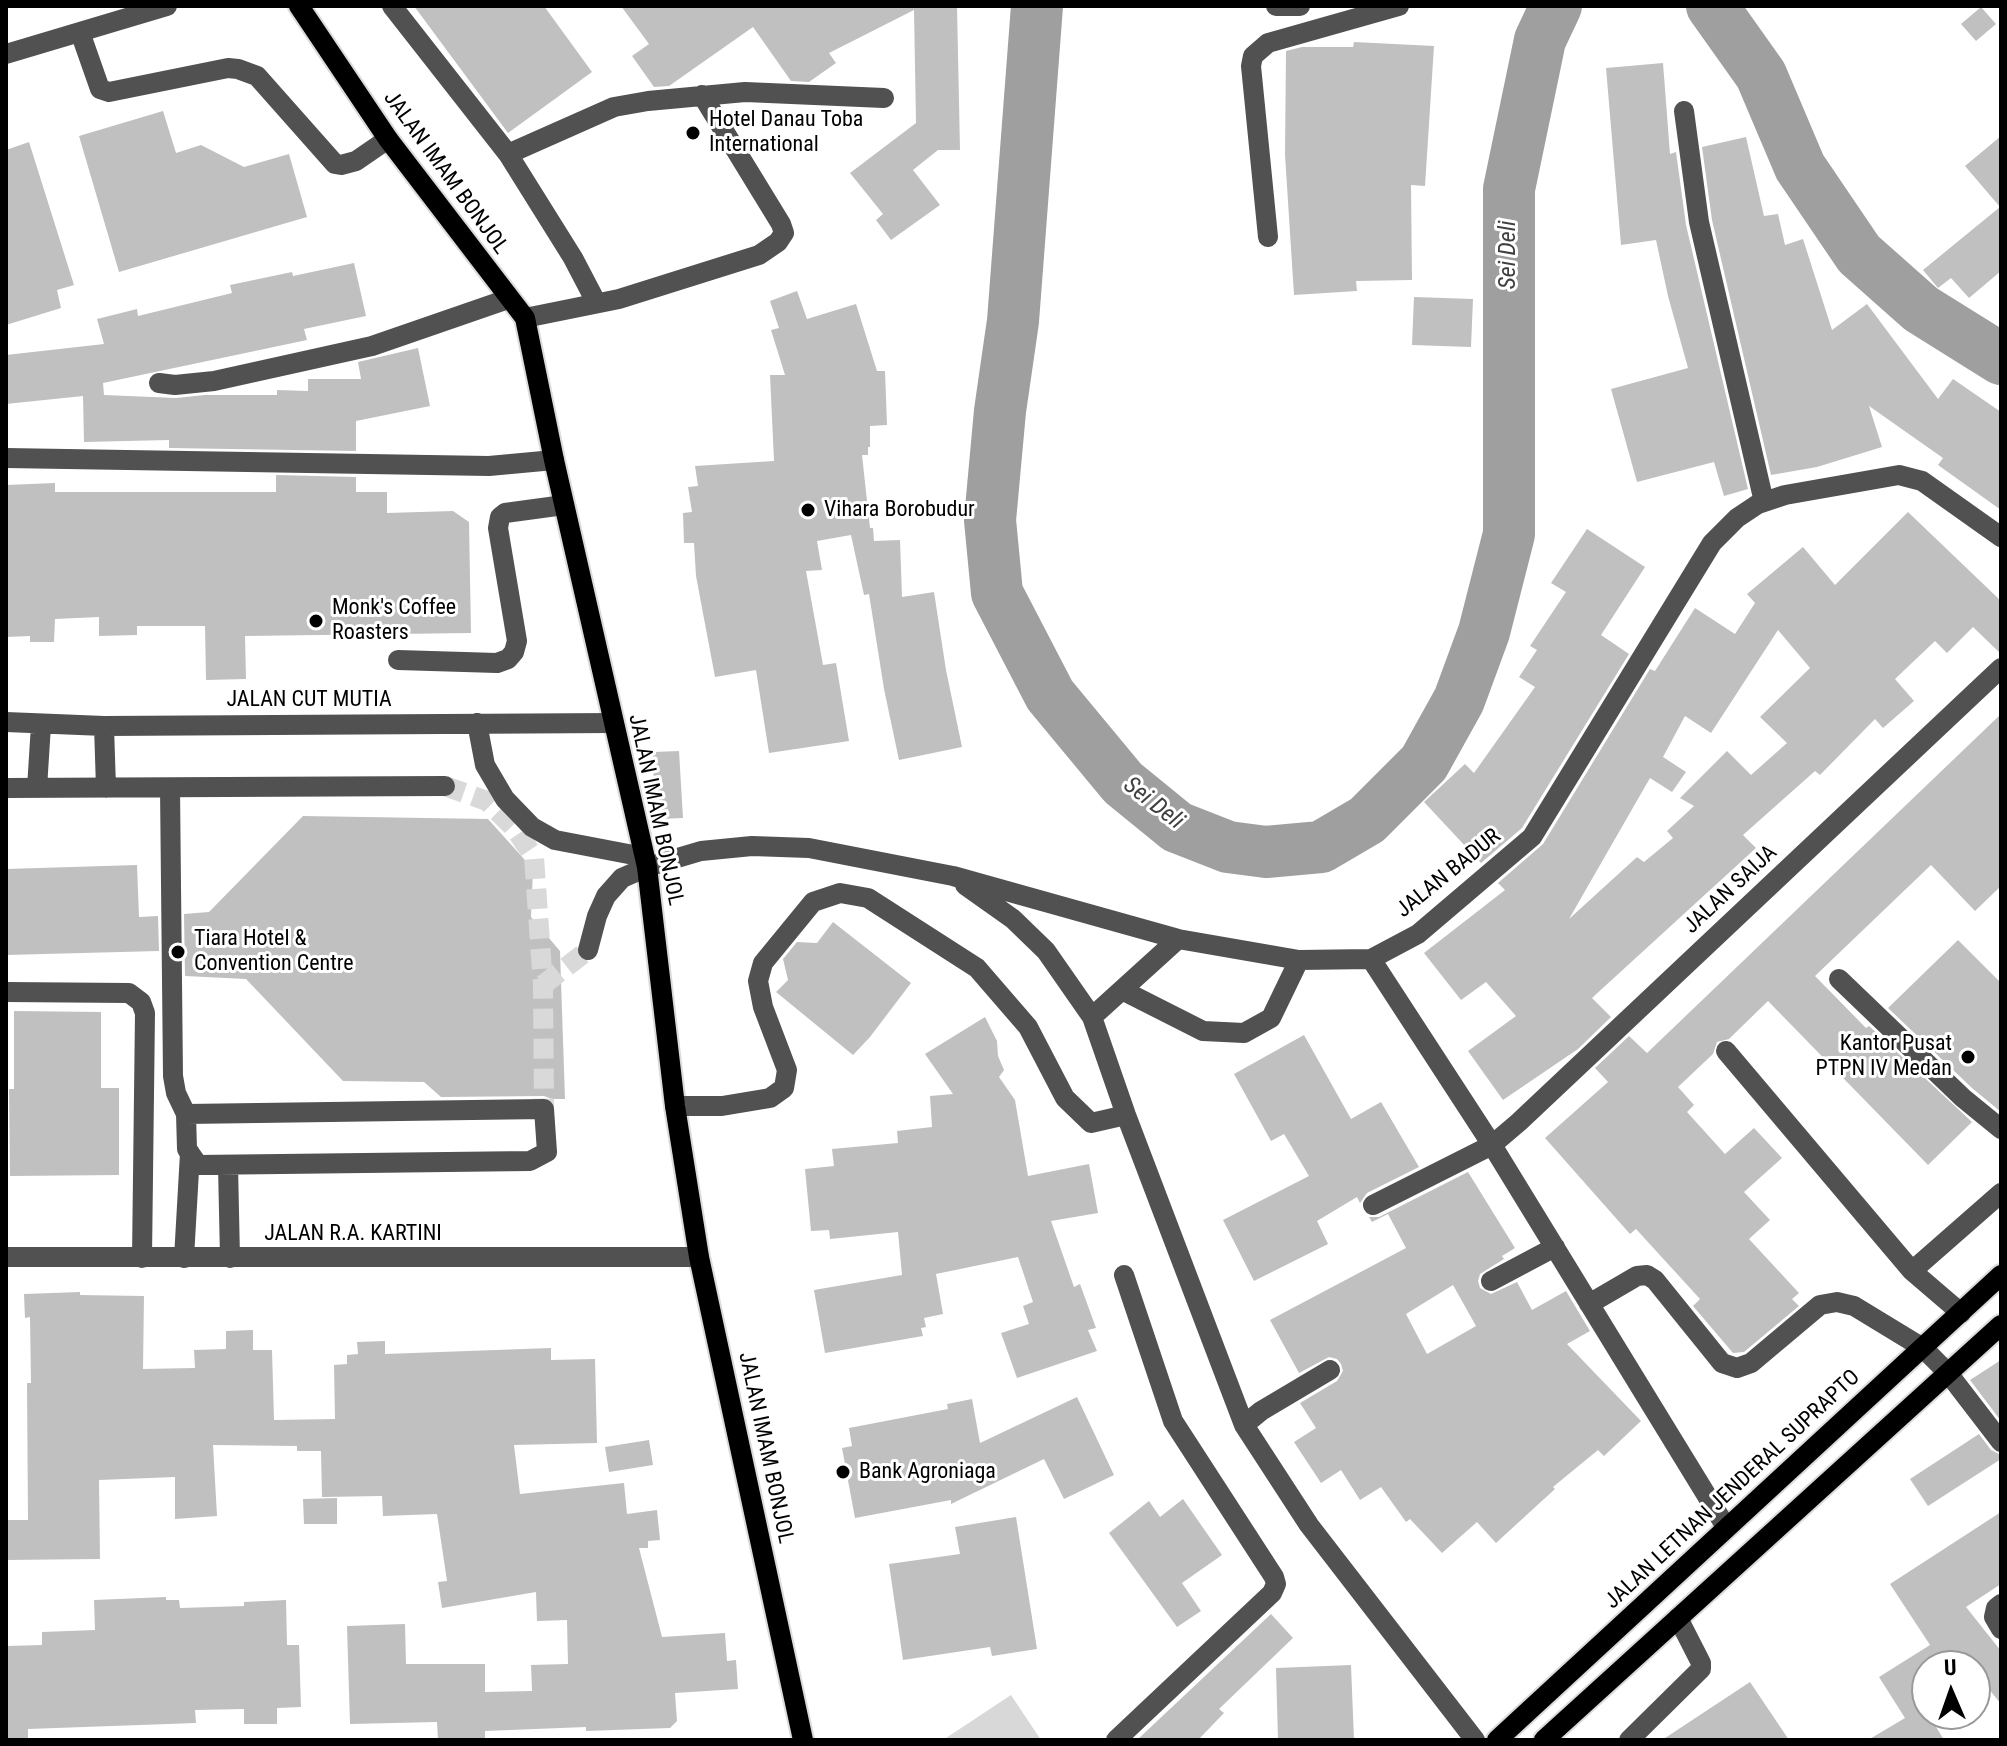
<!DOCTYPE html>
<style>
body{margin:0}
#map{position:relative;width:2007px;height:1746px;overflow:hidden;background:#fff;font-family:"Roboto Condensed",sans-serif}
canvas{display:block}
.frame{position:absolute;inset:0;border:8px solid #000;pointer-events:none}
.north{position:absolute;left:1911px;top:1650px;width:80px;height:80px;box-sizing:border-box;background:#fff;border:2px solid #999;border-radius:50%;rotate:358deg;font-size:22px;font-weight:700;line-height:32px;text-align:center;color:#000}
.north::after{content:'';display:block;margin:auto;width:28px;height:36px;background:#000;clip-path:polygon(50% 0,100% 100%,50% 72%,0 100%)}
</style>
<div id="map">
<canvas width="2007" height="1746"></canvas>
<div class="frame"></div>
<div class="north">U</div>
</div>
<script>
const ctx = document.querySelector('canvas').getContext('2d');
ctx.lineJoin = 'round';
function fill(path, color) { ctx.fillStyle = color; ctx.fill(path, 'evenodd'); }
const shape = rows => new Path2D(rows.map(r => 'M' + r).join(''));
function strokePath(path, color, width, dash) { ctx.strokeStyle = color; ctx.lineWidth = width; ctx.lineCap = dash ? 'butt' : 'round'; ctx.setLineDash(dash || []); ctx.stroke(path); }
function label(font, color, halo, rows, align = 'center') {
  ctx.font = font + ' "Roboto Condensed",sans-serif'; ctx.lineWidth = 6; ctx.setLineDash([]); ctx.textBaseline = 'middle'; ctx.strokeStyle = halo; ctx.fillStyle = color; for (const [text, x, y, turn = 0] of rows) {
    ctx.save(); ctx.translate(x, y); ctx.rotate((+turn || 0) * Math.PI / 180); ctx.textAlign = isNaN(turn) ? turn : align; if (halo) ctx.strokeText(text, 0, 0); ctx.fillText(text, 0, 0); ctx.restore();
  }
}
const green = shape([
 [1011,1695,1041,1740,943,1740]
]);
const river = shape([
 [1037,6,1013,321,1000,411,990,520,997,593,1050,695,1123,783,1177,827,1228,847,1266,852,1321,847,1367,820,1424,763,1459,700,1484,632,1509,534,1509,189,1540,40,1556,6],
 [1712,6,1761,75,1800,167,1859,254,1921,309,2001,359]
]);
const building = shape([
 [414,6,544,6,592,72,508,133],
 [621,6,957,6,960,150,938,150,913,170,940,205,891,240,876,220,883,214,850,173,916,123,914,10,829,53,836,63,809,82,791,81,753,27,669,86,654,87,632,56,649,44],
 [1981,7,1996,24,1976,41,1961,24],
 [1354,42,1434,46,1425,186,1411,185,1412,280,1356,281,1357,291,1294,295,1285,155,1286,51,1302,47,1353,47],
 [1663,63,1670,154,1676,152,1686,225,1748,489,1724,496,1714,462,1637,482,1611,389,1688,368,1668,296,1656,240,1621,245,1606,68],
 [163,111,176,153,201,145,244,167,289,154,307,217,119,272,79,136],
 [2001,136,2001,271,1969,298,1951,278,1938,288,1923,270,2000,207,1965,166],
 [1746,137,1764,216,1778,214,1785,245,1803,239,1832,330,1867,304,1938,399,1953,379,2001,412,2001,510,1938,465,1943,458,1869,406,1882,447,1817,467,1771,475,1712,220,1702,147],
 [29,142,74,285,57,290,61,308,6,325,6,150],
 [354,263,366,316,304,329,307,340,103,383,104,395,176,398,205,395,277,395,277,390,308,391,308,379,361,379,358,362,418,348,430,406,356,421,356,451,169,448,169,440,84,442,83,396,6,404,6,355,104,344,97,319,137,309,138,316,232,293,230,285,292,272,293,276],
 [797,291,807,319,856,304,877,371,885,371,887,425,870,426,870,447,868,447,868,455,862,455,870,528,873,528,874,541,900,540,902,597,934,592,946,670,962,747,899,760,884,689,869,594,864,595,851,535,817,541,822,570,806,571,823,665,836,663,849,741,769,753,756,670,715,677,696,576,694,543,684,543,683,513,692,512,688,487,698,486,695,466,774,461,770,375,785,375,771,330,779,328,770,301],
 [1414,297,1473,299,1471,347,1412,345],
 [276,475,356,477,356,492,387,492,387,513,453,511,469,522,471,633,245,636,246,679,206,680,205,626,137,626,137,635,99,636,99,617,55,619,54,642,30,642,30,636,6,637,6,485,55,483,55,492,276,492],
 [1908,512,2001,601,2001,654,1973,627,1947,653,1935,641,1895,679,1914,701,1883,728,1875,719,1820,775,1815,771,1743,835,1756,848,1592,998,1611,1017,1578,1049,1503,1100,1468,1051,1516,1016,1486,982,1461,1000,1424,953,1505,890,1498,883,1543,844,1650,669,1655,671,1695,608,1735,634,1755,603,1747,594,1803,547,1835,585],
 [1778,630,1810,668,1760,717,1787,743,1751,775,1727,751,1680,798,1694,806,1667,831,1673,838,1644,862,1637,857,1569,919,1650,778,1672,792,1686,772,1663,757,1685,716,1711,733],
 [1587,529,1645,567,1601,635,1629,654,1522,828,1481,863,1424,802,1465,764,1474,773,1535,687,1519,677,1537,650,1530,646,1566,592,1551,583],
 [2001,714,2001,886,1975,911,1931,865,1815,976,1866,1028,1869,1026,1972,1122,1928,1165,1768,1001,1729,1039,1717,1042,1713,1054,1678,1087,1694,1105,1687,1112,1725,1154,1754,1128,1782,1158,1744,1192,1770,1220,1749,1239,1799,1293,1792,1299,1799,1306,1744,1352,1733,1353,1693,1306,1700,1299,1636,1229,1630,1234,1545,1138,1608,1082,1595,1068,1629,1036,1647,1053],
 [679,751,683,818,660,819,659,795,654,795,653,752],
 [303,816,488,819,533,869,531,917,560,951,565,1099,552,1099,544,1096,441,1097,424,1082,343,1081,246,979,185,976,184,914,209,912],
 [137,865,139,917,158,916,159,951,6,955,6,869],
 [833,922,911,983,870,1037,853,1055,776,992,788,980,783,959,797,942,817,943],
 [1958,940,2001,983,2001,1112,1972,1088,1888,1008],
 [14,1011,101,1012,101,1088,119,1088,119,1175,10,1176,9,1089,14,1089],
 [985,1017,997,1041,998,1056,1004,1070,999,1077,1015,1100,1028,1176,1089,1164,1098,1213,1051,1221,1074,1287,1080,1284,1096,1328,1088,1330,1097,1351,1017,1378,1001,1333,1029,1324,1023,1306,1033,1302,1018,1257,936,1274,943,1314,924,1318,926,1327,921,1328,923,1336,825,1353,814,1290,902,1275,898,1232,830,1239,829,1230,811,1231,805,1169,834,1166,832,1149,898,1143,897,1131,932,1127,930,1096,953,1094,925,1054],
 [1304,1035,1351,1119,1381,1102,1419,1167,1367,1193,1360,1203,1357,1197,1317,1221,1328,1244,1254,1281,1223,1220,1309,1176,1284,1134,1271,1141,1234,1074],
 [1468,1172,1515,1248,1502,1256,1504,1259,1480,1274,1478,1281,1480,1288,1491,1294,1517,1282,1532,1310,1566,1291,1590,1331,1567,1344,1641,1421,1604,1456,1598,1450,1553,1487,1555,1489,1496,1543,1477,1522,1442,1553,1410,1519,1406,1522,1381,1487,1360,1500,1341,1470,1321,1483,1294,1442,1316,1428,1300,1403,1337,1381,1343,1371,1341,1364,1337,1359,1329,1357,1299,1373,1270,1320,1406,1248,1388,1214,1372,1222,1369,1217,1379,1217],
 [1453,1285,1476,1326,1427,1354,1406,1314],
 [80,1292,80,1295,144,1296,143,1369,195,1368,194,1350,226,1349,226,1331,253,1330,253,1350,272,1350,274,1420,335,1419,334,1365,347,1364,347,1355,358,1354,357,1342,385,1341,385,1354,551,1348,551,1360,595,1359,597,1443,514,1445,520,1494,624,1483,627,1514,657,1510,660,1540,648,1541,648,1548,639,1548,662,1637,725,1633,727,1661,736,1660,738,1689,675,1693,677,1721,670,1728,586,1731,586,1727,485,1731,485,1740,438,1740,437,1722,350,1724,347,1626,405,1624,406,1664,485,1664,485,1692,532,1691,531,1665,568,1664,567,1620,537,1621,536,1592,442,1608,438,1582,447,1581,437,1514,383,1516,382,1496,322,1497,321,1451,297,1451,297,1446,213,1445,217,1516,175,1519,175,1477,99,1480,100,1559,6,1560,6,1520,28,1520,27,1383,31,1383,30,1317,25,1318,24,1294],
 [2001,1360,2001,1421,1970,1380],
 [1077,1397,1114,1475,1064,1499,1044,1459,951,1504,951,1500,855,1518,842,1448,852,1446,849,1428,948,1409,947,1404,972,1399,980,1443],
 [1979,1434,1991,1450,2001,1455,2001,1459,1928,1506,1910,1479],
 [649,1440,653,1465,609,1472,605,1447],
 [337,1498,337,1524,304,1524,303,1499],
 [1183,1499,1222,1555,1182,1583,1201,1611,1177,1627,1109,1533,1149,1501,1160,1517],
 [2001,1512,2001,1584,1966,1607,2001,1651,2001,1704,1975,1672,1975,1666,1927,1666,1927,1678,1912,1687,1944,1740,1868,1740,1905,1718,1879,1677,1930,1645,1890,1584],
 [1016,1517,1037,1649,992,1656,990,1647,903,1660,889,1564,960,1554,955,1527],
 [166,1597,166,1600,179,1600,180,1608,244,1606,244,1602,286,1600,287,1645,299,1645,301,1707,277,1708,277,1724,244,1724,244,1709,195,1710,196,1723,28,1729,28,1740,6,1740,6,1646,42,1645,42,1632,95,1630,94,1600],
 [1271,1614,1293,1638,1219,1709,1224,1713,1198,1740,1137,1740],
 [1351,1665,1354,1740,1278,1740,1276,1668],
 [1750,1682,1789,1740,1662,1740]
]);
const minorTunnel = shape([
 [445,786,487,801,515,829,534,857,543,985,544,1109],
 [543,985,588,950]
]);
const minor = shape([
 [392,6,508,154,573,258,596,302],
 [1276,6,1300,6],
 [80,32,100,89,109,92,228,68,238,69,257,76,335,164,341,165,356,161,388,139],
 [6,54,167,6],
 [1684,111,1699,222,1764,502],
 [508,154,614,107,648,101,745,92,884,98],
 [1268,237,1251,66,1253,56,1268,43,1399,6],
 [525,318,619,299,759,255,778,242,784,233,781,224,702,95],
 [159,383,175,385,214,381,372,346,508,299],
 [6,458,489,466,554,460],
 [398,660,497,663,508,659,514,652,517,641,498,528,500,517,505,513,564,505],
 [6,722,104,726,613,723],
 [477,723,485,765,505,799,532,827,555,840,644,857],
 [104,726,106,788],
 [6,788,445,786],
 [37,788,41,725],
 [170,788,173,1076,176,1093,186,1114,187,1149,198,1165,530,1161,547,1152,544,1109,186,1114],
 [965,885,1013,919,1046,951,1092,1017,1126,1115,1244,1425,1309,1525,1475,1740],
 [588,950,597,916,606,896,622,878,647,867,701,851,752,846,809,848,953,876,1178,939,1299,960,1371,959,1418,934,1532,837,1712,543,1737,518,1758,504,1785,495,1899,475,1922,481,2001,537],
 [1371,959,1492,1145,1726,1527],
 [1839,979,1963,1098,2001,1129],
 [1122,990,1203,1031,1244,1033,1271,1018,1299,960],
 [6,992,129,993,141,1002,145,1013,142,1258],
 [1092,1017,1178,939],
 [1726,1051,1912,1271,2001,1193],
 [675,1106,722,1106,770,1098,784,1088,787,1070,763,1007,758,981,763,963,813,902,840,893,868,898,977,968,1028,1027,1065,1098,1091,1123,1126,1115],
 [228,1165,230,1258],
 [1373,1205,1492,1145,1519,1122,2001,668],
 [6,1257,699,1257],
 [184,1258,190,1153],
 [1912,1271,1961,1313],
 [1491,1281,1555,1247],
 [1589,1304,1637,1276,1647,1275,1655,1280,1722,1363,1737,1368,1751,1363,1820,1305,1837,1302,1854,1306,1923,1348,1948,1373,2001,1442],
 [1244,1425,1261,1411,1330,1370],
 [2001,1604,1996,1608,1994,1617,2001,1629],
 [1116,1740,1272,1593,1276,1584,1274,1577,1173,1421,1124,1275],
 [1629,1740,1701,1669,1701,1663,1678,1618]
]);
const major = shape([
 [299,6,388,139,525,318,554,460,647,867,675,1106,699,1257,803,1740],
 [1497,1740,2001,1275],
 [1544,1740,2001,1325]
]);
const markers = [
 [693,133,8,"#000"],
 [808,510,8,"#000"],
 [316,621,8,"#000"],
 [178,952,8,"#000"],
 [1968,1057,8,"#000"],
 [843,1472,8,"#000"]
];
const poiNames = [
 ["Hotel Danau Toba",709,120],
 ["International",709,145],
 ["Vihara Borobudur",824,510],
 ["Monk's Coffee",332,608],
 ["Roasters",332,633],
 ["Tiara Hotel &",194,939],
 ["Convention Centre",194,964],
 ["Kantor Pusat",1952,1044,"right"],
 ["PTPN IV Medan",1952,1069,"right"],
 ["Bank Agroniaga",859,1472]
];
const streetNames = [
 ["JALAN IMAM BONJOL",445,173,54],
 ["JALAN CUT MUTIA",309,700],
 ["JALAN IMAM BONJOL",655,810,78],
 ["JALAN BADUR",1449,874,-39],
 ["JALAN SAIJA",1731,890,-43],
 ["JALAN R.A. KARTINI",353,1234],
 ["JALAN IMAM BONJOL",765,1448,78],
 ["JALAN LETNAN JENDERAL SUPRAPTO",1733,1490,-43]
];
const waterNames = [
 ["Sei Deli",1509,255,-90],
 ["Sei Deli",1153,804,38]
];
fill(green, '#d8d8d8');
strokePath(river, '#9f9f9f', 52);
fill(building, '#c0c0c0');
strokePath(minorTunnel, '#d9d9d9', 20, [20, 10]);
strokePath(major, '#dbdbdb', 24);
strokePath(minor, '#515151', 20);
strokePath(major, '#000', 20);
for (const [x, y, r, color] of markers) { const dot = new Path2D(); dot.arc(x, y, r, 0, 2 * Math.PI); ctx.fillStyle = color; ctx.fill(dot); strokePath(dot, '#fff', 3); }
label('22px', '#000', '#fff', poiNames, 'left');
label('22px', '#000', '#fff', streetNames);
label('italic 24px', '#404040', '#fff', waterNames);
</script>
